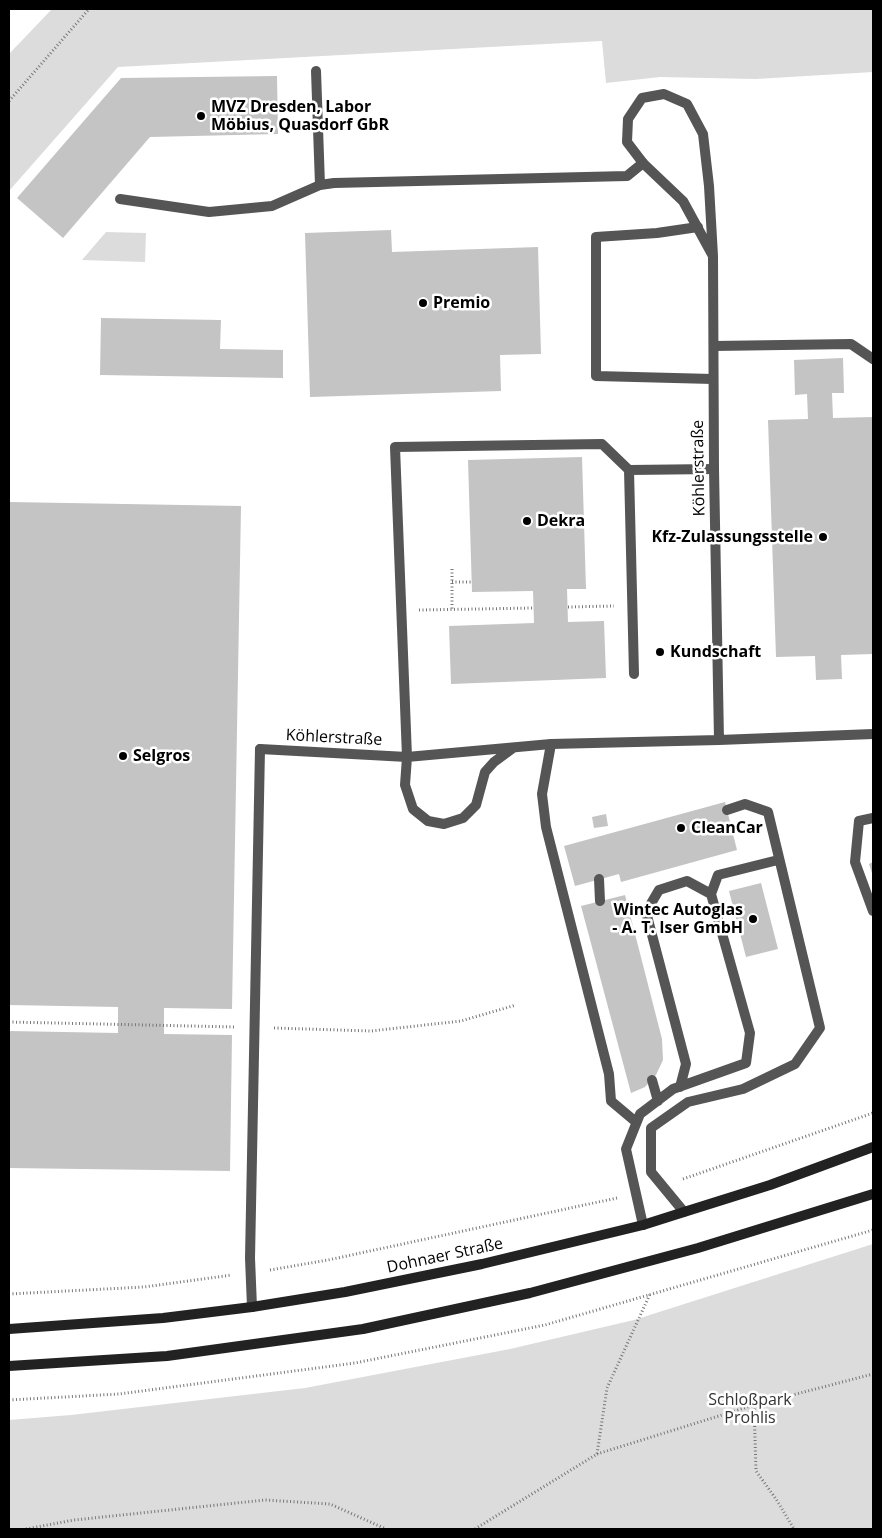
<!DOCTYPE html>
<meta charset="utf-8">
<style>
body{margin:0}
#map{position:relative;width:882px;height:1538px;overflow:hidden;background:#fff;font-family:"Open Sans",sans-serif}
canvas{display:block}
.frame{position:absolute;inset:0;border:10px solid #000;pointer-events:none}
</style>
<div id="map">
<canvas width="882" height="1538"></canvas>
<div class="frame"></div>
</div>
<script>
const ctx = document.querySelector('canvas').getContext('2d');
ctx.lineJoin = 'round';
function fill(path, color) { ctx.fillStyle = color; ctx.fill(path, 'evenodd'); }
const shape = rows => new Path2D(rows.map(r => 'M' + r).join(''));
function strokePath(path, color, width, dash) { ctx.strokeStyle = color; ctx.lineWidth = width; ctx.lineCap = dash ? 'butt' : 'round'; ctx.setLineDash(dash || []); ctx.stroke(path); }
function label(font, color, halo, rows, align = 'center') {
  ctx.font = font + ' "Open Sans",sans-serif'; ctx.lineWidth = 5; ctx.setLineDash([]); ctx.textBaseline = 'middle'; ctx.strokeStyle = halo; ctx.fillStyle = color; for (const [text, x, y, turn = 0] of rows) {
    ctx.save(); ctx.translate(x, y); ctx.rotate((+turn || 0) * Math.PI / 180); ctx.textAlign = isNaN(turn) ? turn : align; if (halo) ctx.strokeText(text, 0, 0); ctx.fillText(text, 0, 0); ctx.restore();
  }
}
const green = shape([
 [52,9,873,9,873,72,756,79,660,77,606,83,602,41,118,67,9,191,9,54],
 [106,232,146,233,145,262,82,260],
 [873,1244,873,1529,9,1529,9,1420,71,1415,305,1388,510,1349,634,1320]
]);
const building = shape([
 [277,76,278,134,150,137,63,238,17,198,121,78],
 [391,230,392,252,538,247,541,354,500,355,501,391,310,397,305,233],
 [101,318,221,320,220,349,283,350,283,378,100,375],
 [843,358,844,393,832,393,833,418,873,417,873,654,841,655,842,679,816,680,815,656,776,657,768,420,808,419,807,394,795,395,794,360],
 [582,457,586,589,567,589,568,622,604,621,606,678,451,684,449,626,534,623,533,591,472,592,468,460],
 [9,502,241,506,232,1009,164,1008,164,1034,232,1035,230,1171,9,1168,9,1031,118,1033,118,1007,9,1005],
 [725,802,737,850,621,882,619,874,575,886,564,846],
 [606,814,608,826,594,828,592,817],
 [873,862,873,876,869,864],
 [761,883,778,949,746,957,729,891],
 [625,895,662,1039,663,1060,656,1075,645,1087,631,1093,581,906]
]);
const path = shape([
 [9,101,89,9],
 [452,569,452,609],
 [452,582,471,582],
 [568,607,614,606],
 [419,610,534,608],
 [9,1022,236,1027],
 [274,1028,371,1031,461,1021,516,1005],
 [683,1179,873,1113],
 [270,1270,328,1260,617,1198],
 [9,1294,144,1287,232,1275],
 [9,1400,119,1394,355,1363,545,1325,873,1230],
 [754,1405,873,1374],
 [597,1454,754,1405,756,1471,776,1499,794,1529],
 [26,1529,74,1520,265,1500,330,1504,386,1529],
 [475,1529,597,1454,607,1388,650,1294]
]);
const lane = shape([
 [320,185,334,183,627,176,643,163],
 [120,199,209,212,272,206,320,185,316,71],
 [698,227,657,233,596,237,596,376,713,379],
 [714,346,851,344,873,359],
 [629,470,634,674],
 [551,744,542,794,546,827,609,1074,611,1101,636,1122],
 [407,757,395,447,602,444,629,470,714,469],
 [873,818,859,821,855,862,873,911],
 [599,879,600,901],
 [652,1080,658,1101],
 [680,1087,686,1064,646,912,659,890,687,881,711,894],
 [684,1212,651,1172,651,1128,688,1102,743,1089,795,1064,820,1028,768,812,745,804,727,810],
 [643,1225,626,1149,640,1114,673,1089,746,1063,750,1033,711,894,718,875,778,860],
 [252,1307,250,1258,260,749]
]);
const street = shape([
 [713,256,683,201,643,163,627,142,628,119,642,98,664,94,687,104,703,134,709,186,713,256,714,469,719,740],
 [260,749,407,757,551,744,719,740,873,734],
 [407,757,405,785,413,809,428,821,444,824,463,818,476,805,485,772,494,762,513,748]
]);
const secondary = shape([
 [9,1329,163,1318,252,1307,345,1292,482,1264,643,1225,684,1212,770,1185,873,1147],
 [9,1366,167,1356,363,1329,530,1293,698,1248,873,1194]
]);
const markers = [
 [201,116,5,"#000"],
 [423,303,5,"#000"],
 [527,521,5,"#000"],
 [823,537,5,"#000"],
 [660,652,5,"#000"],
 [123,756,5,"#000"],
 [681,828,5,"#000"],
 [753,919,5,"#000"]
];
const poiNames = [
 ["MVZ Dresden, Labor",211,107],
 ["Möbius, Quasdorf GbR",211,125],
 ["Premio",433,303],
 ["Dekra",537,521],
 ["Kfz-Zulassungsstelle",813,537,"right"],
 ["Kundschaft",670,652],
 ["Selgros",133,756],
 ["CleanCar",691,828],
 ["Wintec Autoglas",743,910,"right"],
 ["- A. T. Iser GmbH",743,928,"right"]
];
const streetNames = [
 ["Köhlerstraße",699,468,-91],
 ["Köhlerstraße",334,738,3],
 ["Dohnaer Straße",445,1256,-12]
];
const parkNames = [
 ["Schloßpark",750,1400],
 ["Prohlis",750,1418]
];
fill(green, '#dcdcdc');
fill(building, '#c4c4c4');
strokePath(path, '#777', 3, [1, 2.5]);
strokePath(lane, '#555', 10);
strokePath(street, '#555', 10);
strokePath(secondary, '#222', 10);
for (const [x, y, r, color] of markers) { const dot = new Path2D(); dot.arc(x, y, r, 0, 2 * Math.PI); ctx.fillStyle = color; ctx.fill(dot); strokePath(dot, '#fff', 2); }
label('bold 16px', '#000', '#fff', poiNames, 'left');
label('16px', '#000', '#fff', streetNames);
label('16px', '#333', '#fff', parkNames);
</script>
